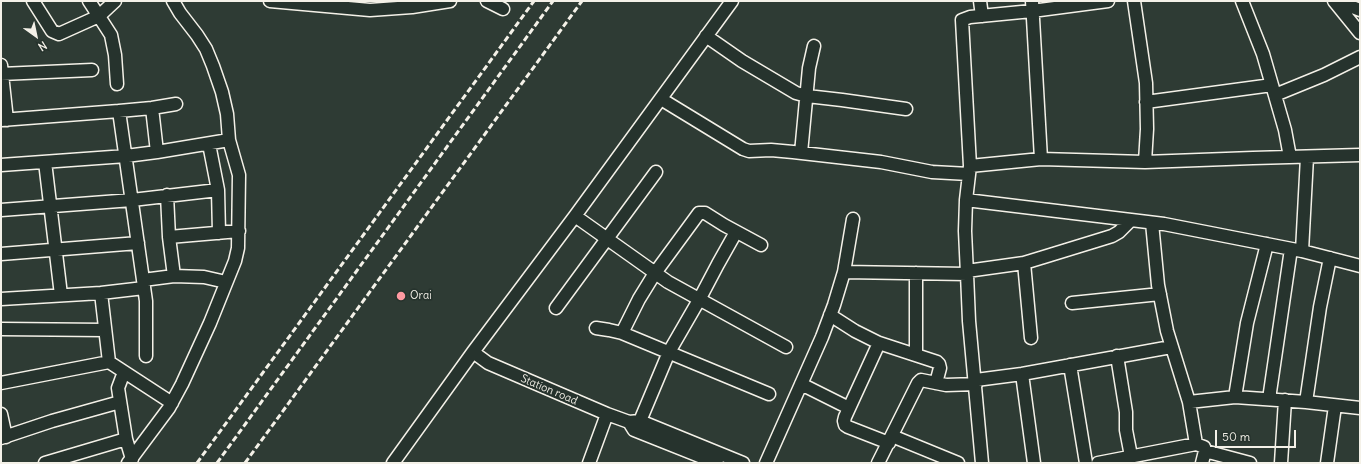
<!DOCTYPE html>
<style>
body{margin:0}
#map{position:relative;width:1361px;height:464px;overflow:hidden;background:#2e3b34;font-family:Delius,sans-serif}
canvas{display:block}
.frame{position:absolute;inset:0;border:2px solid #f4f1e8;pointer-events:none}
.north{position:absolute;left:16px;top:16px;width:40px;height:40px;-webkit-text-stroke:3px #26332d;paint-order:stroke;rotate:147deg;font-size:11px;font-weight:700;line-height:16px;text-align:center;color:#f4f1e8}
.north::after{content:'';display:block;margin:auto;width:14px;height:18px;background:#f4f1e8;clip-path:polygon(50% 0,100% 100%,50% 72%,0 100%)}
.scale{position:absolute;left:1215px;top:430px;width:81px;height:18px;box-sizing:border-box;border:2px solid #f4f1e8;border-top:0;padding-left:5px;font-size:12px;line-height:14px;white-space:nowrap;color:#f4f1e8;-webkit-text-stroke:3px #26332d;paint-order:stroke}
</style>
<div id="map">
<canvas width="1361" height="464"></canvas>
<div class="frame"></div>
<div class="north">N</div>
<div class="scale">50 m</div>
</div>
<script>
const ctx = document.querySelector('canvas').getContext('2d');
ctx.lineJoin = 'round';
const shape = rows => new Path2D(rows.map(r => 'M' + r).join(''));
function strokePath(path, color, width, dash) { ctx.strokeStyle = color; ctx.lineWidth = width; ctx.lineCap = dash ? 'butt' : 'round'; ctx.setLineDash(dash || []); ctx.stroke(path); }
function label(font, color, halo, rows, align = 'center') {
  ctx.font = font + ' Delius,sans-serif'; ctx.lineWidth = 3.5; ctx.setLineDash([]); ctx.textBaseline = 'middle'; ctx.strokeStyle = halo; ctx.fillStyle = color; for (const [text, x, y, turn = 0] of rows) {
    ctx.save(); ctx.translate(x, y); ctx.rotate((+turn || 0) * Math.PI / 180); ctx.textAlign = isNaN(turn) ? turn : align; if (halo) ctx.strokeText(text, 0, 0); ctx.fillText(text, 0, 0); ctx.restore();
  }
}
const minor = shape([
 [33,1,52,31,59,34,99,16,115,1],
 [89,1,111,35,115,55,117,84],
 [270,1,370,10,412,7,450,1],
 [487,1,503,9],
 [980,1,982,16],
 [1032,1,1041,159],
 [1134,1,1146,83,1147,129,1145,162],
 [1242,1,1263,54,1285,130,1290,157],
 [1334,1,1360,33],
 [1337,1,1360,10],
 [706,36,742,61,796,93,807,96,842,100,906,109],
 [1,65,7,120],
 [1,74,92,70],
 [1275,95,1324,75,1360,57],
 [661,99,743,149,749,151,771,150,793,152,881,162,932,172,969,174],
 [1146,102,1272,85],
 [152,108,157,152],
 [119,111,146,301,146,356],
 [1,120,119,111,152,108,176,104],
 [209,144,218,190,219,233],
 [801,153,809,68,814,46],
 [45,162,61,295],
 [1,165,126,156,157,152,229,140],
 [970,166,1041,159,1145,162,1253,158,1360,155],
 [167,195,169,237,174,276],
 [966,200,1164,224,1302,251,1360,266],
 [1,210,132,200,218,190],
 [575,216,668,282,786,347],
 [1152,223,1158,285,1167,331,1189,402,1196,444],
 [169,237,239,231],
 [1302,251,1307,157],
 [1,254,138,243],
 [1024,263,1031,338],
 [967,271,1024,263,1047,256,1112,236,1119,232,1131,220],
 [844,272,967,274],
 [916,273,916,355],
 [143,280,174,276,204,277,226,282],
 [101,293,109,362],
 [1,299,101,293,144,288],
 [1072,303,1160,294],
 [556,308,656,172],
 [830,315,855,331,879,343,937,362,939,364,940,368,936,383],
 [596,328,609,330,622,333,769,394],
 [1,329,105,330],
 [622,333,639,299,655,273,699,213,705,213,724,225,761,245],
 [879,343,845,417,844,421,845,425,848,427,889,443],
 [473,352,488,363,607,414,629,422,640,421,743,463],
 [1117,356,1126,412,1126,430,1131,456],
 [1070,365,1086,463],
 [124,372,118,388,126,439,132,459],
 [1022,374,1034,463],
 [976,380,1022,374,1171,347],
 [1,383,109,362,172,403],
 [801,384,849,408],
 [1235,397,1247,323,1267,244],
 [1269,399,1291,249],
 [1189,402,1235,397,1306,402,1360,408],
 [1306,402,1320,307,1330,258],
 [1,414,6,437],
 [640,421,669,352,699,300,718,264,736,232],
 [629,422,634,430,717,463],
 [892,436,958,463],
 [1,438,52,421,120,402],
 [1205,451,1250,463],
 [45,463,126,439],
 [128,463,169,408,182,384,210,323,235,261,238,248,239,175,229,140,227,114,222,92,213,66,206,49,197,35,180,13,173,1],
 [393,463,473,352,575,216,732,1],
 [589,463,607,414],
 [766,463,822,337,834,305,844,272,853,219],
 [878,463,918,383,921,380,946,385,976,384],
 [982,463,969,321,967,274,965,231,966,200,970,166,962,20,970,17,1032,11,1108,1],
 [1098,463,1196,444,1204,447,1205,451,1202,463],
 [1281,463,1285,400],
 [1327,463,1335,406]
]);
const rail = shape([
 [197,463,534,1],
 [217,463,553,1],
 [245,463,582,1]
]);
const markers = [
 [401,296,5,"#ff9aa2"]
];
const poiNames = [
 ["Orai",410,296]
];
const streetNames = [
 ["Station road",549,390,23]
];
strokePath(minor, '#f4f1e8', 15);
strokePath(minor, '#26332d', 12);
strokePath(rail, '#f4f1e8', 3, [6, 3]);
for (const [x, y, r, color] of markers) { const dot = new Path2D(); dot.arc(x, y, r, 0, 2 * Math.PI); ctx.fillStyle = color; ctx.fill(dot); strokePath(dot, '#26332d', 1.5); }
label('11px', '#f4f1e8', '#26332d', poiNames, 'left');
label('11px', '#f4f1e8', '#26332d', streetNames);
</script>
